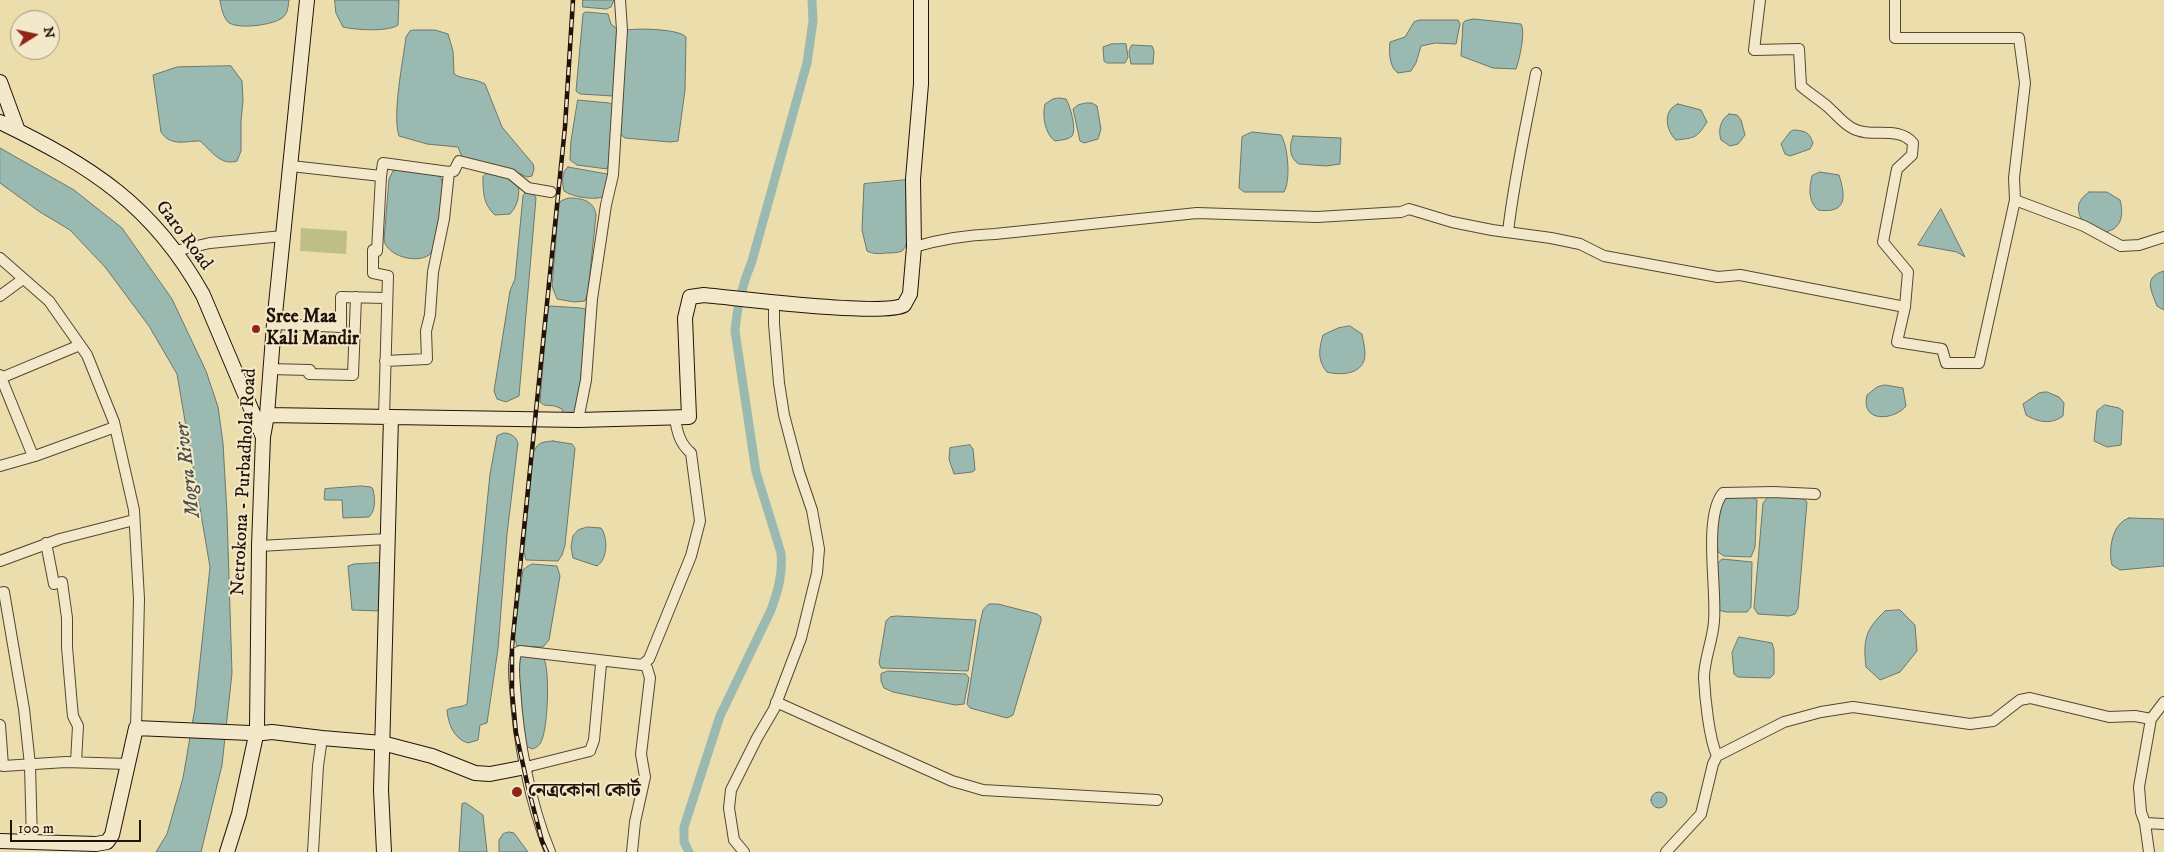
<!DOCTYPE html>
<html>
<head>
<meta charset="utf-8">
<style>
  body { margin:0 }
  #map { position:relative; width:2164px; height:852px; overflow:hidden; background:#ecddad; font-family:"IM FELL DW Pica",serif }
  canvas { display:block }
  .north { position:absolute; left:10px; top:10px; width:50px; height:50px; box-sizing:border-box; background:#f3e9ca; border:1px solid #9f937d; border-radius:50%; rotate:80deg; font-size:14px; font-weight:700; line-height:20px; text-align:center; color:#22130a }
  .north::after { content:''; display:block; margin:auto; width:18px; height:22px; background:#8f2418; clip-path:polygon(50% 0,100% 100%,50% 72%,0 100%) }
  .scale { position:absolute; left:10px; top:820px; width:131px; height:22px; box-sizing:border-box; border:2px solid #22130a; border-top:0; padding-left:6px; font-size:15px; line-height:18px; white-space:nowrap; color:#22130a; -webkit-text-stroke:4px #f3e9ca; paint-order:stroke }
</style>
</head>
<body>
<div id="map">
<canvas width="2164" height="852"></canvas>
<div class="north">N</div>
<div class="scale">100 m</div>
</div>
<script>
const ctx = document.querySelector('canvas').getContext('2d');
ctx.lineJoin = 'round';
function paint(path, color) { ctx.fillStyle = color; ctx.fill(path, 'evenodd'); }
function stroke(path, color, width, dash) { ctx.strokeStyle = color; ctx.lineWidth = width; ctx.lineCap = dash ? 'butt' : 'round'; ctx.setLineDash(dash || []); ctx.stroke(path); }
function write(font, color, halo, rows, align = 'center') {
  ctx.font = font + ' "IM FELL DW Pica","Noto Serif Bengali",serif'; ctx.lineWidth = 4; ctx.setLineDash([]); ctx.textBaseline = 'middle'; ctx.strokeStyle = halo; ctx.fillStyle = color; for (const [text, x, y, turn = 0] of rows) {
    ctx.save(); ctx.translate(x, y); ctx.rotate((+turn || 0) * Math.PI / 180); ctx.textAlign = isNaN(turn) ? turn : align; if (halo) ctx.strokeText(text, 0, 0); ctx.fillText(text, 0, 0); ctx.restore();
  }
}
const green = new Path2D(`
  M301,228L347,231L346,254L300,251Z`);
const water = new Path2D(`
  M220,0H289C288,7 288,14 282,18C273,25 237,30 228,22C223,17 221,7 220,0Z
  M335,0H399L398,25C389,32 355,30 343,27L336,13Z
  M583,0H614L611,7L606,9L583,7Z
  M586,12L608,14L611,24L617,29L613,96L580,94L576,91L583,14Z
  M1474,19L1521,24C1526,32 1519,61 1516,69L1493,68L1461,56L1463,23L1465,21Z
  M1420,20H1458L1460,24L1456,44L1435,43L1421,46L1416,63L1411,71L1398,73C1389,67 1389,52 1390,42L1405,37L1414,22Z
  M414,30H435L448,34L453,51L454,74C464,80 474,78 485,84L502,127L533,164L534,169L532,176L527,177C510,168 483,164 462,157L458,147L427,144L399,136C392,115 403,61 406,37L410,31Z
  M627,30C639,28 679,29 686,37L685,90L678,141L670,142L625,138L620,134Z
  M1126,44L1128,57L1125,63H1107L1104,61L1103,47L1111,44Z
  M1132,45L1152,46L1154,51L1153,64H1131L1129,52Z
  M231,66L242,81L243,101L241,121V151L237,161C220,166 212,151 200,141C185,141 171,147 161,132L153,75L177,67Z
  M1059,98L1066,99C1070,105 1077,130 1072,136C1068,140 1060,140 1055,141C1045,134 1042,116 1045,104L1053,99Z
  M578,100L609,103L614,105L610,160L607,169L577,165L570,160L571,141Z
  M1086,103H1092L1097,106L1101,129L1098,139L1084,143L1080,141L1073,109L1078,105Z
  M1678,104L1701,110L1707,122C1697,138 1695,138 1676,140C1666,131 1662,110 1678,104Z
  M1729,114L1737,115L1741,120L1745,135L1738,144L1730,146L1721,140C1718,130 1720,120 1729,114Z
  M1794,130C1806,131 1809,132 1813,143L1810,149L1790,156L1785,154L1781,144L1790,132Z
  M1252,132L1281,135C1288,146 1291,180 1284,192H1244L1239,188L1242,137Z
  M1293,136L1341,138L1340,164L1326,166L1299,164C1289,158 1289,146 1293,136Z
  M0,148L74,190L122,228L172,299L206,371L218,407L223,443L227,514L232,673L222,765L201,852H156L167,834L183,778L195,708L210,567L177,374L149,326L105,267L70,230L40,212L0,183Z
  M568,167L607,174L609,179L605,196C596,201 572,197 564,191C562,183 561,172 568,167Z
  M410,170C416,171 437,173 440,177C448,185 438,248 429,255C416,264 387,256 384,240L389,179L393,171Z
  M488,172L503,174L518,183C520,195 518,205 510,214L495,215C483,204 483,192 483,177Z
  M1820,172L1839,175C1846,197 1847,214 1818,210C1808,201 1809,188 1812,176Z
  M907,180C908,194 913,243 902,251C898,253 891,253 886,253C879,254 873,254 867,251L862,230L864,184Z
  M526,192L533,193L536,198L519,396L506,402L497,399L494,391L510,291L515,279L523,196Z
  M2089,192H2107L2120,200C2124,214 2122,229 2105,232L2081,219C2076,207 2078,200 2089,192Z
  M569,198C583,198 594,201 596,215L588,292L585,301L574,302L557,299L552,286L559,204L561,201Z
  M1941,209L1965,257L1957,252L1918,245Z
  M2164,271V310L2157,306C2151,290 2143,277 2164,271Z
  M550,306L581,308L585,309L587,314L578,406L576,415L563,416L562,409L555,406L544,405L540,402L547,317Z
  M1350,326L1362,334C1363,340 1365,348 1365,354C1365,374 1342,376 1327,372C1317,360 1319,349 1323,335L1338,328Z
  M1885,385L1903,388L1906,406C1895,420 1860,424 1867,395L1877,387Z
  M2047,392L2059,397L2064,403L2063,416C2051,425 2037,422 2026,415L2023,404L2039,393Z
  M2105,405L2119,408L2123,411L2121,445L2107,447L2094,441L2097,411Z
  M504,433C511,433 516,437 518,443L507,534L498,649L487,723L480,725L478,740L468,743C454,739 448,724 447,710C454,706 461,708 467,704L490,474L497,436Z
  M553,441L572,444L575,448L565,545L562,555L558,561L526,560L524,552L533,454C537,442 542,442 553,441Z
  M970,445L973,449L975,470L972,472L954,474L949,459L950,448Z
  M361,486L371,487L373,489C375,499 376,510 369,517L343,518L342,500H325L324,499L325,489Z
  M1777,496L1802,498L1807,502L1798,608L1795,614L1789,616L1758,614L1754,608L1763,503L1768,497Z
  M1732,497H1753L1757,500L1755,547L1751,557L1724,556L1718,552L1716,534L1721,501Z
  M2129,518L2164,519V566L2120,570L2112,565C2108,550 2112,523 2129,518Z
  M588,527L601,528C608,537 608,559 597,566L573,558L571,547L573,536L578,530Z
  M1722,559L1752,562L1751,607L1747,612H1726L1718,610L1717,565Z
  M381,563L380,611L352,610L348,566L354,564Z
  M532,564L557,566L560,576L549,640L543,647L517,646L514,636L523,570Z
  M989,604H998L1037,614L1041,617V621L1013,715L1007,718L970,708L967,704L980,623L983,610Z
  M1900,610L1915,625L1917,651L1900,672L1880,680L1866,667C1863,640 1865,630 1885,611Z
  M897,616L976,620L968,671L881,668L879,663L886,621L890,617Z
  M1739,637L1772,643L1774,650V674L1770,678L1738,677L1734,674L1732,653Z
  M523,656L544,659C550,671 548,729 541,742C539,746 536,748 532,749L526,746L520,732L518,658Z
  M888,671L966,674L969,678L964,704L955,705L893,692L884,688L881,681V674Z
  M1651 800a8 8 0 1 1 16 0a8 8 0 1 1-16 0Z
  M466,803L483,815L487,852H459L462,804Z
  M509,832L514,833L528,852H499V840L503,834Z`);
const canal = new Path2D(`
  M689,852L684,842V827L720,716L771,610C778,591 783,573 781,553L756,472L735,331C737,305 742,285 752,261L807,63L813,21L812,0`);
const street = new Path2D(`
  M1760,0L1754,50L1799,49L1801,86C1810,94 1820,100 1828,107C1836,114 1843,123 1852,128C1871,139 1898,125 1913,143L1912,155L1897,169L1883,242L1908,272L1905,307L1897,342L1942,349L1946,363H1979L2015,200
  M1895,0V38H2019L2025,83L2014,178L2015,200L2084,226L2121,246L2139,245L2164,237
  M291,166L381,176L377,251L373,250V273L388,276L384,417
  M381,176L383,163L449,172L454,171L459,161L511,174L528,188L551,192
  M1508,232C1514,179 1526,126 1536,73
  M914,247C941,239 966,235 995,234L1197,213L1317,217L1401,212L1409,209L1452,222L1492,230L1551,238L1580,244L1604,256L1718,277L1740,275L1905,307
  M175,251L210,243L283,236
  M0,258L49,301L87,355L114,422L134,510L139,599L136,728
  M0,296L23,279
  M274,324L341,327V297L387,298
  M385,361L427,359L426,331L430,315L433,272L444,219L449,172
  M269,369L310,370L309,374L353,375L356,297
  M0,375L33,456
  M1,378L80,345
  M578,420L586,380L592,299L606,205L613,175L622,30L620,0
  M0,466L35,456L115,427
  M46,543L54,584L62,582L67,618V647L72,706L73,716L78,726L76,762
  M259,546L387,539
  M0,561L60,539L134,520
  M0,593L4,592L24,709L30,765L32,842
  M776,702L952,781L983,790L1157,800
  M0,725L3,766L66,762L128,764
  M1717,756C1709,738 1705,698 1704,678C1704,659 1713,640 1714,621C1717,589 1703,517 1723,493L1773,492L1815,494
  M526,767L590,751L594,740L601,664
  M2145,823L2141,812L2139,787L2151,719L2164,702
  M313,852L318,766L322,738
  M550,852C530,803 518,741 515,687C514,677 513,663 516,653L520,651L642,665L649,659L691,556L700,521L691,453C680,444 677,432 675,418
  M632,852L635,822L645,777L641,754L650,678L647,668L644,664
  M744,852L734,840L729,808L731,790L757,738L774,709L801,638L817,573L819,549L812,510L799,472L784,415L779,383L774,324V301
  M1666,852L1701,814L1713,764L1717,756L1784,722L1821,712L1853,707L1970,724L1993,721L2020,700L2030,698L2109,717L2135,716L2151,719
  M2149,852L2145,823L2164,824`);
const secondary = new Path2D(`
  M0,82L18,131
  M0,122C91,166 153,205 203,295L263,437
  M267,415L578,420L689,417L685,318L690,297L704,295C738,298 883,317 904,305L910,294L914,247L913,179L921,84V0
  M257,727L259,546L263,437L267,415L274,324L307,0
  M263,733L272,732L322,738L382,743L432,756L475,773L490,774L526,767
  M0,841L96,844L107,842L112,835L136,728L250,733
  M227,852L239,814L255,740
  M384,852L381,790L391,417`);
const rail = new Path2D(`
  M547,852L542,841L528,787L516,733L512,691V646L565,127L573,0`);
const markers = [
  [256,329,5,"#8f2418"],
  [517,792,6,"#8f2418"]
];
const streetNames = [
  ["Garo Road",183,236,53],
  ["Netrokona - Purbadhola Road",245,482,-87]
];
const poiNames = [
  ["Sree Maa",266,318],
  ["Kali Mandir",266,340],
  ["নেত্রকোনা কোর্ট",528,792]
];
const waterNames = [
  ["Mogra River",189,470,-97]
];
paint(green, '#bdbf86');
paint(water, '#9abab1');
stroke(water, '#6a776e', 1);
stroke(canal, '#9abab1', 9);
stroke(street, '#544633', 12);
stroke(secondary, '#22130a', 16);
stroke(street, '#f3e9ca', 10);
stroke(secondary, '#f3e9ca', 14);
stroke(rail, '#22130a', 4.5);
stroke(rail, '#f3e9ca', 2.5, [8]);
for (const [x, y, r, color] of markers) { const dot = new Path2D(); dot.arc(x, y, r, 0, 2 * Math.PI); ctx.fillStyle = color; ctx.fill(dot); stroke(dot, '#f3e9ca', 2); }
write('19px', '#22130a', '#f3e9ca', streetNames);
write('bold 19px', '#22130a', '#f3e9ca', poiNames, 'left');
write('italic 20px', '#4c4d44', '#f3e9ca', waterNames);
</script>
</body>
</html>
